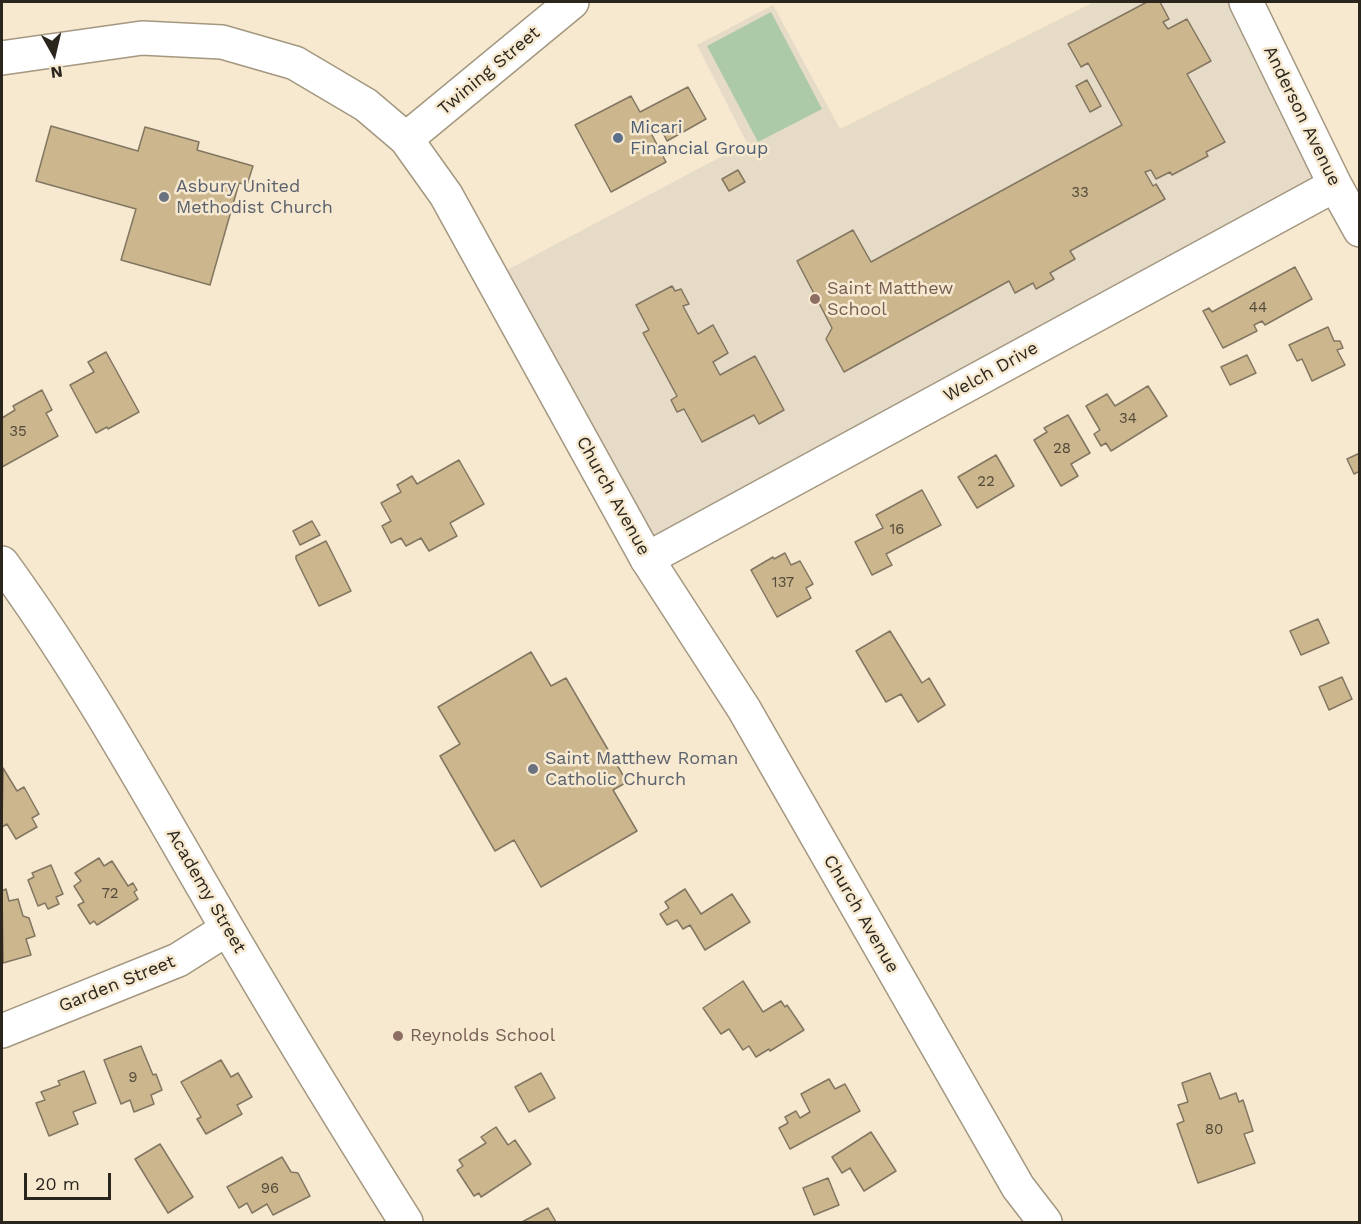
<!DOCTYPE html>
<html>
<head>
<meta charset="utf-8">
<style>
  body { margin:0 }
  #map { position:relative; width:1361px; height:1224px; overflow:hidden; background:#f6e9d0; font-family:"Work Sans",sans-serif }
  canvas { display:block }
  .frame { position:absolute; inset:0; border:3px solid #2b261d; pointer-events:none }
  .north { position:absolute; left:24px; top:24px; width:60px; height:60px; -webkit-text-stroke:4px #f6e9d0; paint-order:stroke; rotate:172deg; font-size:16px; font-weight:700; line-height:24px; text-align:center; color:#2b261d }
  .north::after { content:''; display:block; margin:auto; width:21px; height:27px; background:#2b261d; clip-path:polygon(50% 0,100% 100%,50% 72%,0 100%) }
  .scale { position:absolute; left:24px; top:1173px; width:87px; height:27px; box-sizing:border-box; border:3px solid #2b261d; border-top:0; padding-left:8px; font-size:18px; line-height:21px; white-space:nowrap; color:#2b261d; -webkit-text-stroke:4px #f6e9d0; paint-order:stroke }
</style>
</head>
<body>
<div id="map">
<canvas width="1361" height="1224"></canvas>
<div class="frame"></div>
<div class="north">N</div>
<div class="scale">20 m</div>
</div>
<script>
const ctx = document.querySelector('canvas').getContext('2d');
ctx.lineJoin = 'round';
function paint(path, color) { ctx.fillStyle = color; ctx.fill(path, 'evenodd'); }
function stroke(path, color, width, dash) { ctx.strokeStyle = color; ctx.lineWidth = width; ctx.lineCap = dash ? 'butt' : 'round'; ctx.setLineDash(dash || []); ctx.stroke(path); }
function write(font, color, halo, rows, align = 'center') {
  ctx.font = font + ' "Work Sans",sans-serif'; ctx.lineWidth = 5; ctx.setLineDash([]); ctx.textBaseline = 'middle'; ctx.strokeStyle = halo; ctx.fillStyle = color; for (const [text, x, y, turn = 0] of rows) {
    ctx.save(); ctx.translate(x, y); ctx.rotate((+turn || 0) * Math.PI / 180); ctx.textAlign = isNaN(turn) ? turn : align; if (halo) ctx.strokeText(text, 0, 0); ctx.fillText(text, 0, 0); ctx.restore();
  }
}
const education = new Path2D(`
  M1094,2H1246L1335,185L647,559L492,278L747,143L697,45L773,5L840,129Z`);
const green = new Path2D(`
  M771,12L822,109L758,142L707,46Z`);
const building = new Path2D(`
  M1147,2H1160L1169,19L1163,22L1168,29L1187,19L1211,61L1187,74L1225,142L1206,152L1208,156L1172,175L1170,172L1156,179L1151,170L1145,172L1153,186L1156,184L1165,199L1070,251L1075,259L1050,273L1054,279L1036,289L1033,283L1015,293L1009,281L844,372L826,339L832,328L797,261L853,230L871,262L1122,125L1088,63L1081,67L1068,44Z
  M1087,80L1101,106L1090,112L1076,86Z
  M688,87L706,119L667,141L661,129L652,135L666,162L611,192L575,125L631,96L640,112Z
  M51,126L138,151L145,127L199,142L197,150L253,166L247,185L239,183L210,285L121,260L136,209L36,181Z
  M738,170L745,182L729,191L722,179Z
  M1295,267L1312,299L1265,325L1262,321L1254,325L1257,331L1223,348L1203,311L1209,308L1212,312Z
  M672,286L675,291L681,289L689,304L683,306L698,334L713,325L728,353L713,362L720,375L755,356L784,410L759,424L754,415L702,442L684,409L677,412L671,400L677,396L643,333L649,330L636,305Z
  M1328,327L1334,341H1340L1343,348L1337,350L1345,365L1312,381L1302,359L1297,361L1289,345Z
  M106,352L139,412L108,429L107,427L96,433L70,385L94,372L88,362Z
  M1247,355L1256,373L1230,385L1221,367Z
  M1148,386L1167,416L1111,451L1106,443L1101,446L1094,434L1100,430L1086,406L1107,394L1115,406Z
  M42,390L52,410L46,413L58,436L2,467V418L15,410L13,406Z
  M1068,415L1090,453L1071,464L1078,476L1061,486L1034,440L1047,432L1044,428Z
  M1360,453V471L1354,474L1347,459Z
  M996,455L1014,486L977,508L958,477Z
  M459,460L484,504L450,523L457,536L429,551L421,538L406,546L401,538L391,543L382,526L391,521L381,503L401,492L397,485L412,476L417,484Z
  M922,490L941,525L886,554L892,565L872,575L855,542L883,528L876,515Z
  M312,521L320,535L300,545L293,531Z
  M326,541L351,591L319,606L296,559V556Z
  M785,553L791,565L800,561L813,584L806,588L811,598L777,617L751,570L773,557L774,559Z
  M1318,619L1329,643L1301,655L1290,631Z
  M890,631L922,683L929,678L945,705L918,722L901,694L886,702L856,651Z
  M531,652L551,686L566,678L627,782L613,790L637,831L541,887L514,840L495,851L440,756L460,744L438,707Z
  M1342,677L1352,699L1329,710L1319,687Z
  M3,768L17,791L24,787L39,814L32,818L37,827L16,839L7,824L2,827Z
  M99,858L104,866L112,861L128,886L133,883L137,890L134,892L138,899L97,925L94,921L90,924L78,905L84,902L74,886L81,881L75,873Z
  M51,865L63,894L56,897L59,904L48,909L45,903L38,906L28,880L34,877L32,873Z
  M6,889L9,901L18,899L23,916L29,918L35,936L26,939L31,955L3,963L2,891Z
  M685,889L701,914L732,894L750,922L705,950L690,925L683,929L677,920L667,925L660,914L669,908L665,902Z
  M743,981L763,1012L781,1001L785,1007L787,1005L804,1030L770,1051L769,1049L756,1057L749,1046L743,1050L729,1029L721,1034L703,1008Z
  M141,1046L153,1075L156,1074L162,1090L151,1095L154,1104L134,1112L130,1100L121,1104L104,1060Z
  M221,1060L231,1077L238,1073L252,1097L237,1105L242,1114L206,1134L197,1119L201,1117L181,1082Z
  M84,1071L96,1103L73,1112L78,1124L49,1136L36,1103L45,1100L41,1092L60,1085L58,1081Z
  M541,1073L555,1098L529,1112L515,1087Z
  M1210,1073L1220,1099L1236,1093L1239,1102L1243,1100L1253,1131L1244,1134L1255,1163L1198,1183L1177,1124L1184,1121L1178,1105L1188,1102L1182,1083Z
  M829,1079L835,1089L845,1084L860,1111L790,1149L779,1128L788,1123L785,1117L796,1111L800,1118L810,1112L801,1094Z
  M496,1127L508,1145L515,1140L531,1164L481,1197L479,1193L474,1196L457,1170L463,1166L459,1160L486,1143L481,1137Z
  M871,1132L896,1171L864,1191L850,1168L842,1173L832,1157Z
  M160,1144L193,1197L168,1213L135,1159Z
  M282,1157L291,1172L298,1173L310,1196L273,1215L267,1204L252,1213L247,1203L239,1208L227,1187Z
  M828,1178L839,1205L814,1215L803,1188Z
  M548,1208L556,1222H522Z`);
const minor = new Path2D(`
  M1246,2L1335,185L1360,230
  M406,139L572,2
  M647,559L1335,185
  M2,563C86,678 155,805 227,928C285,1027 345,1125 406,1222
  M2,1031L178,960L227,929`);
const major = new Path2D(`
  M2,58L142,38L222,42L295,63L366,105L406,139L446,195L647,559L744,709L1018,1187L1045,1222`);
const markers = [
  [618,138,6,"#5c6f8a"],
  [164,197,6,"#6b7280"],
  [815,299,6,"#8d6e63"],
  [533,769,6,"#6b7280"],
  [398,1036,6,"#8d6e63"]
];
const numberNames = [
  ["33",1080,193],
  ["44",1258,308],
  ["34",1128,419],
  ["35",18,432],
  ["28",1062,449],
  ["22",986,482],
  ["16",897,530],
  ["137",783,583],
  ["72",110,894],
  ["9",133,1078],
  ["80",1214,1130],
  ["96",270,1189]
];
const streetNames = [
  ["Twining Street",489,71,-40],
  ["Anderson Avenue",1302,116,64],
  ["Welch Drive",991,372,-29],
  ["Church Avenue",613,496,61],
  ["Academy Street",206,891,60],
  ["Church Avenue",861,914,60],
  ["Garden Street",117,984,-22]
];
const serviceNames = [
  ["Micari",630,128],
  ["Financial Group",630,149]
];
const worshipNames = [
  ["Asbury United",176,187],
  ["Methodist Church",176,208],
  ["Saint Matthew Roman",545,759],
  ["Catholic Church",545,780]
];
const educationNames = [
  ["Saint Matthew",827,289],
  ["School",827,310],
  ["Reynolds School",410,1036]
];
paint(education, '#e6dbc7');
paint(green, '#accaa7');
paint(building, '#ccb68e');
stroke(building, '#827661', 1.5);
stroke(minor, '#a39780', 36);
stroke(major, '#a39780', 36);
stroke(minor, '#fff', 33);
stroke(major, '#fff', 33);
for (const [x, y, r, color] of markers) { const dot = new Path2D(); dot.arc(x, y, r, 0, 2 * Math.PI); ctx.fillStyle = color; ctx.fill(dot); stroke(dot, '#f6e9d0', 2); }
write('15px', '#534a39', null, numberNames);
write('18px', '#2b261d', '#f6e9d0', streetNames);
write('18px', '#4e5e75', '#f6e9d0', serviceNames, 'left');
write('18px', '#5b616d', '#f6e9d0', worshipNames, 'left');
write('18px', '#785e54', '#f6e9d0', educationNames, 'left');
</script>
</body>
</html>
